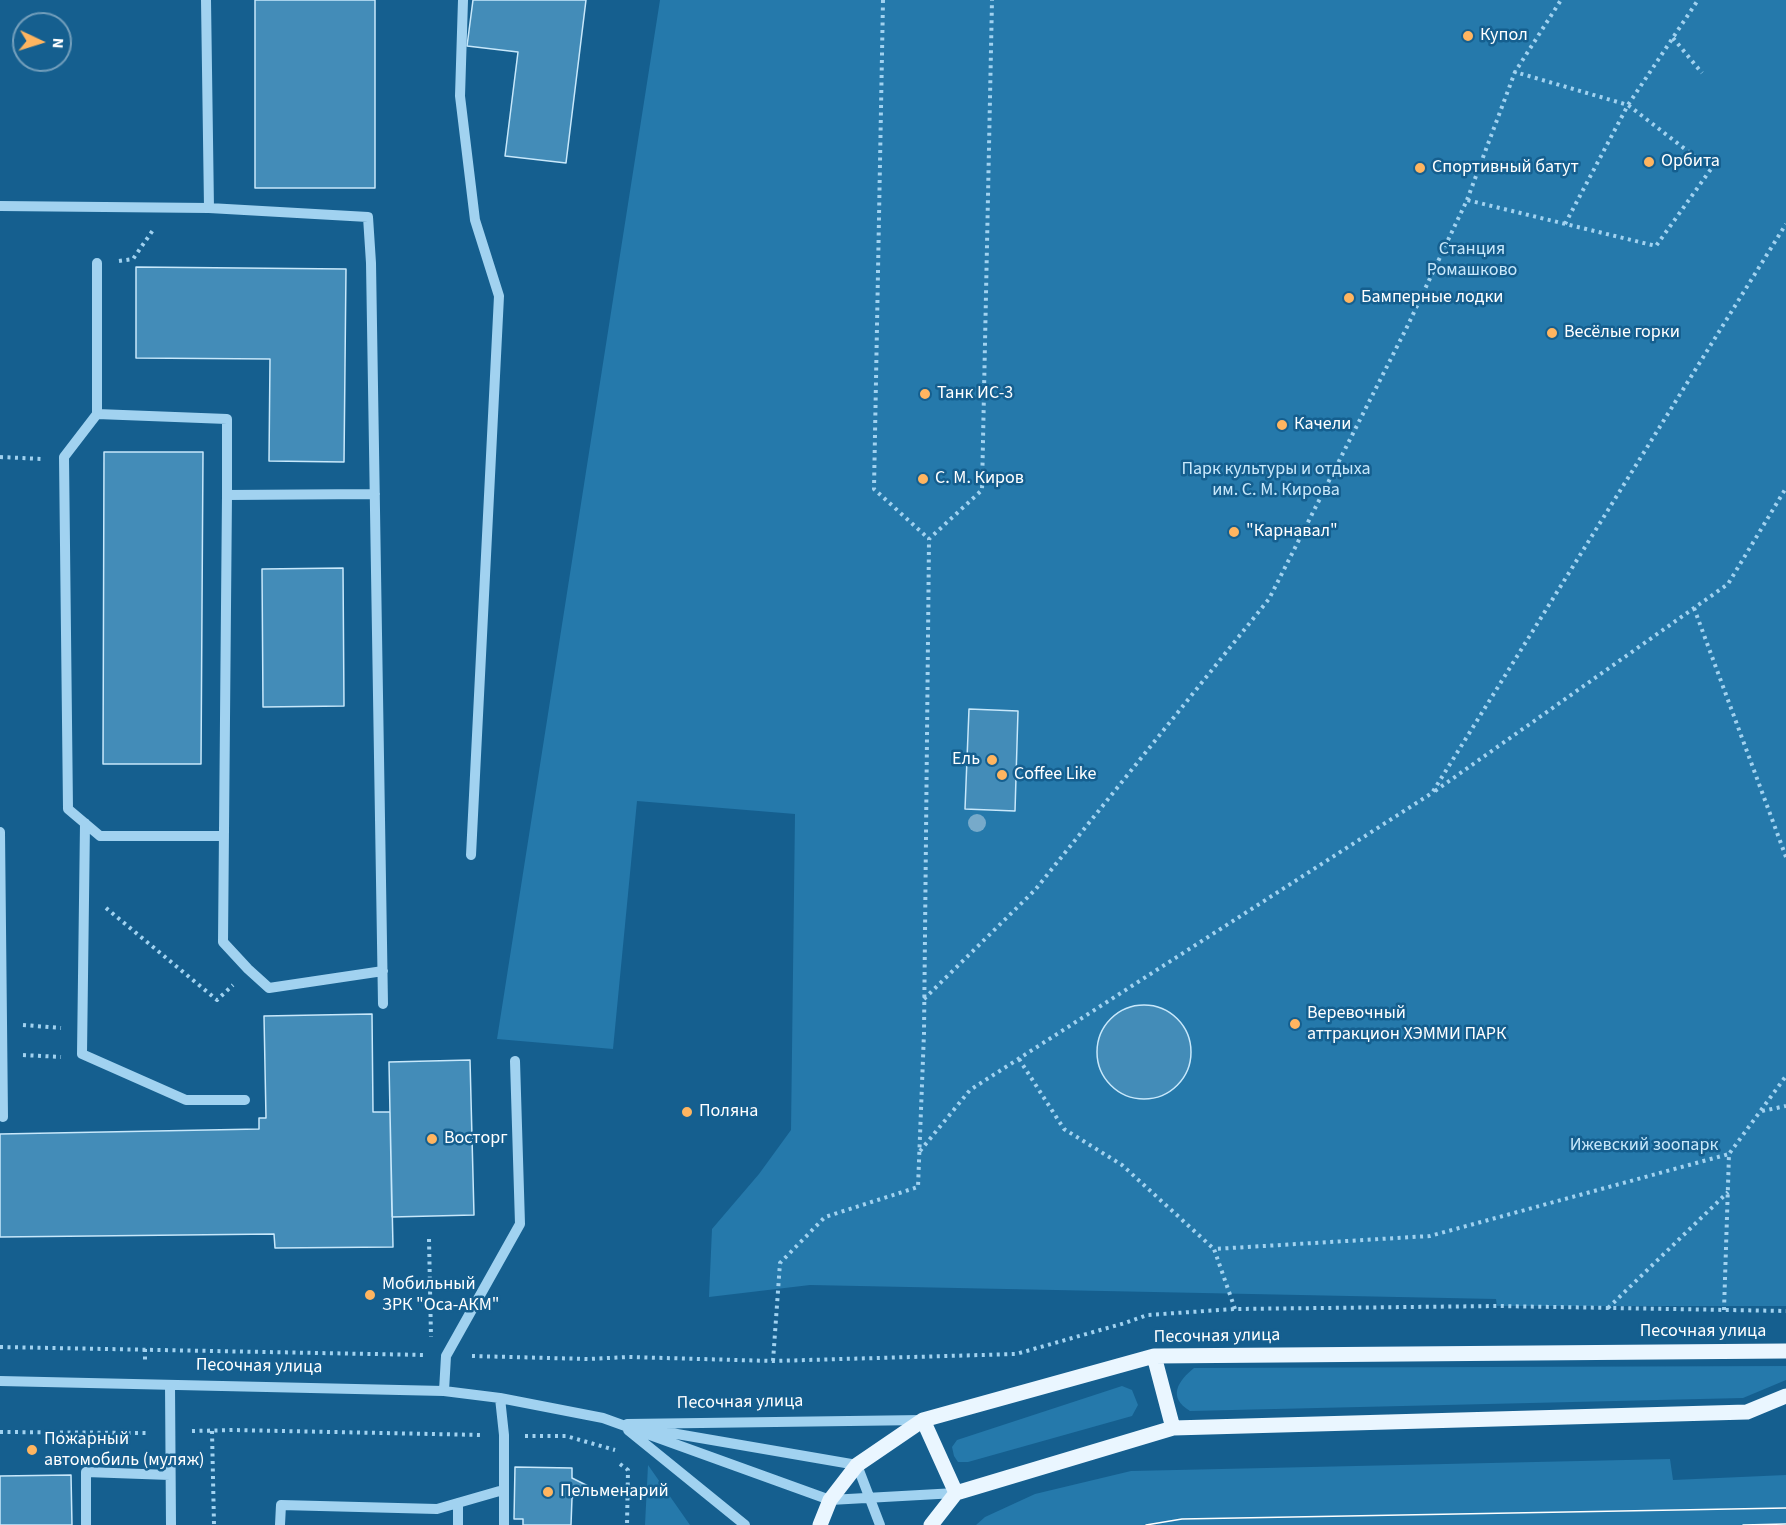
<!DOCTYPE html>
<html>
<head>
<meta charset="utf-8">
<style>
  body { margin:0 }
  #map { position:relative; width:1786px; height:1525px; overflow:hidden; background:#155f8f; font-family:"Source Sans 3",sans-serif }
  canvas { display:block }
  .north { position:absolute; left:12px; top:12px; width:60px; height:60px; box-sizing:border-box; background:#155f8f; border:2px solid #739fbc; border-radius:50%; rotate:94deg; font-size:16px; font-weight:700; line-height:24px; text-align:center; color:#fff }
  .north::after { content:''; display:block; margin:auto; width:21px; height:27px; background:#ffb560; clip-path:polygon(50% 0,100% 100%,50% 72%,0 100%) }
</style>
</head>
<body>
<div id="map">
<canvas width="1786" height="1525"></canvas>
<div class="north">N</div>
</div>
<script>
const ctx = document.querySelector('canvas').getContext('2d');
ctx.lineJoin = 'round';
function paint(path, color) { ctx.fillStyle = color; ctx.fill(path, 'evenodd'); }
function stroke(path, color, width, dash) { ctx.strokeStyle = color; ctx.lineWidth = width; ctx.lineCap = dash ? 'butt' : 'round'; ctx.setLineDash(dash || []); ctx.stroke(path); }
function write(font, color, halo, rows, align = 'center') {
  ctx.font = font + ' "Source Sans 3",sans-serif'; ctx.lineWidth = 5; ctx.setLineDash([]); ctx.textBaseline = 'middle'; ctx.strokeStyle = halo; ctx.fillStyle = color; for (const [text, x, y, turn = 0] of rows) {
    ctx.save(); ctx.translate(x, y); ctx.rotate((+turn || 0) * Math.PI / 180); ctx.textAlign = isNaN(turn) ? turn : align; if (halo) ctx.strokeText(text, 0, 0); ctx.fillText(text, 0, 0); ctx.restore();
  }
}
const green = new Path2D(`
  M660,0H1786V1306H1497L1496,1299L810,1285L709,1297L712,1229L759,1174L791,1130L795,814L637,801L613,1049L497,1039Z
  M1786,1366V1380L1743,1398L1190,1411C1167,1397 1178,1381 1194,1368Z
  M1122,1386L1132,1390L1138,1405L1132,1416L968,1462H958L954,1456L952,1447L957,1440Z
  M1670,1459L1673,1480L1786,1475V1525H976L985,1517L1035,1494L1131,1471Z
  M648,1465L690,1525H645Z`);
const building = new Path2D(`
  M255,0H375V188H255Z
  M473,0H586L566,163L505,156L518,52L467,46Z
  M136,267L346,269L344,462L269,461L270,359L136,358Z
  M104,452H203L201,764H103Z
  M343,568L344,706L263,707L262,569Z
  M969,709L1018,711L1015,811L965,809Z
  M1097 1052a47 47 0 1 1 94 0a47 47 0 1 1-94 0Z
  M372,1014L373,1112H390L393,1247L275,1248L274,1234L0,1237V1134L259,1129V1118H266L264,1016Z
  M470,1060L474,1215L392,1217L389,1062Z
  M515,1467L572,1468V1478L590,1487L572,1498L571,1525H523V1519H514Z
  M71,1475L72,1525H0V1476Z`);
const path = new Path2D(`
  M883,0L874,489L929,539
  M1673,38L1702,73
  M1467,200L1515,72L1561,0
  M1565,224L1628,105L1698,0
  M119,261L133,259L153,230
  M0,457L43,459
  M1694,608L1786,857
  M1435,791L1728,584L1786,488
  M106,908L217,1000L233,985
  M924,999L1035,890L1269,599L1407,327L1467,200L1656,246L1711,169L1628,105L1515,72
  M23,1025L61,1028
  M23,1055L61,1057
  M1019,1059L1064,1129L1122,1165L1214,1249
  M1762,1111L1786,1106
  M920,1151L970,1090L1432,793L1786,224
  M429,1239L431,1337
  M1608,1308L1728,1192
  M1235,1309L1214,1249L1430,1236L1729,1154
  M1724,1310L1729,1154L1786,1076
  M0,1347L425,1355
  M145,1349V1363
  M472,1356L588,1359L629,1357L773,1361L1016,1354L1125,1323L1147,1315L1235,1309L1497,1306L1786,1311
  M773,1361L780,1263L825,1217L918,1187L924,1033L929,539L982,490L992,0
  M192,1431L233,1430L482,1435
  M212,1431L214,1525
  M0,1432L149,1433
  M525,1436H566L615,1450
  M620,1464L628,1470L627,1525`);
const minor = new Path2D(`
  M206,0L209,208
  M463,0L460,96L475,220L499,296L471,855
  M0,206L209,208L368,217L371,263L383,1004
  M97,263V414L227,419V495L375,494
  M97,414L64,457L68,809L100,836H223
  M227,495L223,942L248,969L269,988L383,971
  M85,823L82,1054L186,1100H245
  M0,832L3,1117
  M0,1381L444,1391L500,1398L603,1418L830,1500L956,1493
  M170,1385L171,1525
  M444,1391L446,1356L520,1224L515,1061
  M500,1398L504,1435V1525
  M627,1424L923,1420
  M648,1429L857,1465L880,1525
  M628,1430L745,1525
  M86,1525V1472L170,1475
  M280,1525L281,1505L437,1509L503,1490
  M458,1525V1503`);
const major = new Path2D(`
  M1154,1356L1173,1428
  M923,1420L956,1493
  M956,1493L1173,1428L1747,1412L1786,1396
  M820,1525L830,1500L857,1465L923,1420L1154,1356L1786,1351
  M931,1525L956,1493`);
const tram = new Path2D(`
  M1146,1525L1182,1519L1786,1508
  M1743,1525L1786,1524`);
const trees = [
  [977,823]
];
const markers = [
  [1468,36,6,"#ffb560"],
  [1649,162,6,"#ffb560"],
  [1420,168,6,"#ffb560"],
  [1349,298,6,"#ffb560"],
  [1552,333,6,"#ffb560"],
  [925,394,6,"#ffb560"],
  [1282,425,6,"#ffb560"],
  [923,479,6,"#ffb560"],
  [1234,532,6,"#ffb560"],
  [992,760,6,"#ffb560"],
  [1002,775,6,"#ffb560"],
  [1295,1024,6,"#ffb560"],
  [687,1112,6,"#ffb560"],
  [432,1139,6,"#ffb560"],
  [370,1295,6,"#ffb560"],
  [32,1450,6,"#ffb560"],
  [548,1492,6,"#ffb560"]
];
const poiNames = [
  ["Купол",1480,36],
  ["Орбита",1661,162],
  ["Спортивный батут",1432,168],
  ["Бамперные лодки",1361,298],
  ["Весёлые горки",1564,333],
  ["Танк ИС-3",937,394],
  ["Качели",1294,425],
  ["С. М. Киров",935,479],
  ["\"Карнавал\"",1246,532],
  ["Ель",980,760,"right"],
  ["Coffee Like",1014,775],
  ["Веревочный",1307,1014],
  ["аттракцион ХЭММИ ПАРК",1307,1035],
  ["Поляна",699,1112],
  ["Восторг",444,1139],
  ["Мобильный",382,1285],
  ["ЗРК \"Оса-АКМ\"",382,1306],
  ["Пожарный",44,1440],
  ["автомобиль (муляж)",44,1461],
  ["Пельменарий",560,1492]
];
const parkNames = [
  ["Станция",1472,250],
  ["Ромашково",1472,271],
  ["Парк культуры и отдыха",1276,470],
  ["им. С. М. Кирова",1276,491],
  ["Ижевский зоопарк",1644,1146]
];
const streetNames = [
  ["Песочная улица",1703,1332],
  ["Песочная улица",1217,1337,-1],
  ["Песочная улица",259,1367,1],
  ["Песочная улица",740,1403,-1]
];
paint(green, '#2579ab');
paint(building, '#438cb8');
stroke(building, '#c8e8fb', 1.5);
stroke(path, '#a1d2f0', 4, [3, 4.5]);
stroke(minor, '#a1d2f0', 10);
stroke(major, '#eaf6ff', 15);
stroke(tram, '#fff', 1.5);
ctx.fillStyle = '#77aaca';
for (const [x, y] of trees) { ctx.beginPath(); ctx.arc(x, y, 9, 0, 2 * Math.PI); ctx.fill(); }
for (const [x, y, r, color] of markers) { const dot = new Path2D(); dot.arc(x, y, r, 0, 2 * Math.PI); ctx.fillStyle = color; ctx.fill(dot); stroke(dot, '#155f8f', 2); }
write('18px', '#fff', '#155f8f', poiNames, 'left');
write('18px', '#c8e8fb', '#155f8f', parkNames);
write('18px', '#fff', '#155f8f', streetNames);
</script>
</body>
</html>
